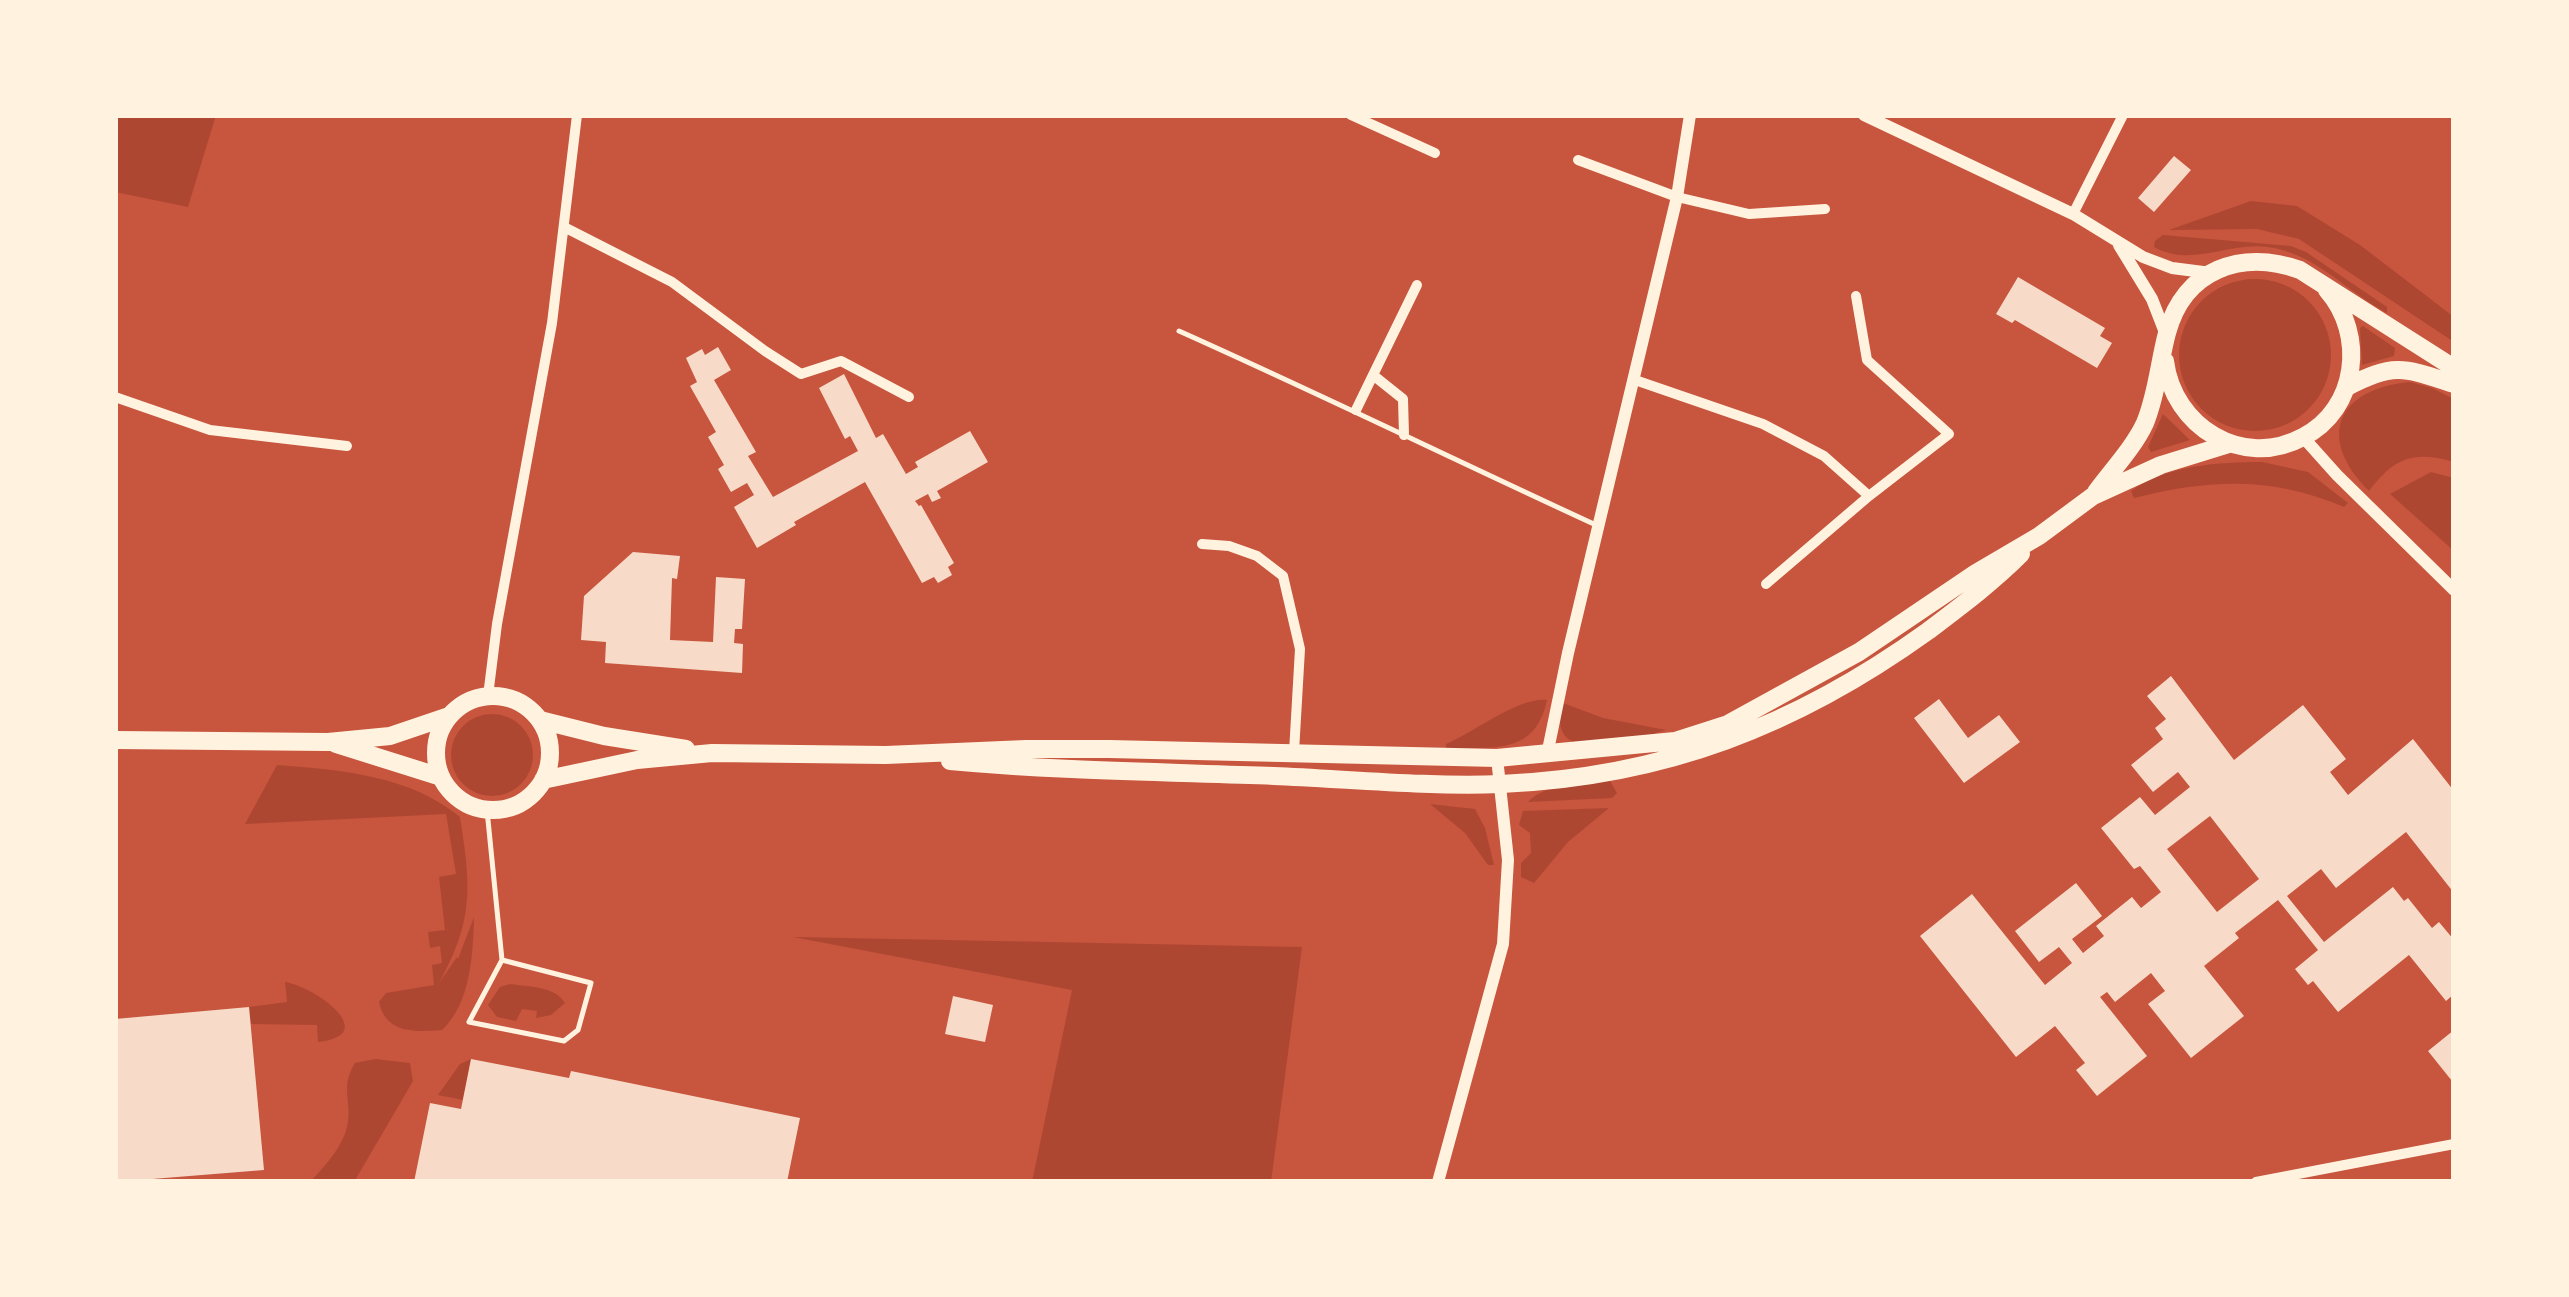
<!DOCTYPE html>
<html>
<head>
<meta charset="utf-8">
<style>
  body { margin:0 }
  #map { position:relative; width:2569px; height:1297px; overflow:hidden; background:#c8553d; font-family:"Roboto Serif",serif }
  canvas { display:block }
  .frame { position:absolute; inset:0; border:118px solid #fff3e0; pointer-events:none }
</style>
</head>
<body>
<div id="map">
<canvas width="2569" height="1297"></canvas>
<div class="frame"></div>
</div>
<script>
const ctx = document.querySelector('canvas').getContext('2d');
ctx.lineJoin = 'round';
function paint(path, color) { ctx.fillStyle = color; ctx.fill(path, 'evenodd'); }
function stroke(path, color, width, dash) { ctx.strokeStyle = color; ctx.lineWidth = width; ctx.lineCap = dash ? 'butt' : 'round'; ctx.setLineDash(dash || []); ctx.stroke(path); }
const green = new Path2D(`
  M115,115H216L188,207L115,192Z
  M2251,201L2297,206L2360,245L2454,317V342L2299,239L2257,229L2169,230Z
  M2163,235L2291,246L2306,252L2387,307V313C2347,292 2314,252 2267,247C2227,242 2192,268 2154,247L2155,241Z
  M2179 355a76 76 0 1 1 152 0a76 76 0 1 1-152 0Z
  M2363,326L2395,348L2394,356L2362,365L2360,328Z
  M2410,382L2432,388L2454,399V462C2413,450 2394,458 2369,491C2316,438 2336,389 2410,382Z
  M2163,414L2190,440L2151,452L2148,447Z
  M2262,462L2308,472L2348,503L2344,507C2272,476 2209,479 2134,498L2131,491C2166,465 2220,462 2262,462Z
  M2431,472L2454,478V551L2390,494Z
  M1547,700C1535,756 1493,747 1446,748V744C1475,732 1518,697 1547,700Z
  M1563,703L1603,718L1666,730L1643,737L1573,742C1556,732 1560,720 1563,703Z
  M451 755a41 41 0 1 1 82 0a41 41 0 1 1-82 0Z
  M277,765C341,770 409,775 460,817C471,887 474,920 439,983L457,957L458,959L474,917C473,954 471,1003 442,1030C415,1032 386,1034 379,1002L386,993L434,985L432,965L442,963L440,946L430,948L428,932L445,930L439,877L456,874L446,814L245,824Z
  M1610,781L1617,793L1612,798L1528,802C1547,782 1583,784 1610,781Z
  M1430,804L1475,809L1485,828L1494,865H1488L1465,833Z
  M1609,808L1568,842L1534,883L1521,877V863L1531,853L1530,833L1519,825L1523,811Z
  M793,937L1302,947L1271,1182H1032L1072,990Z
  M285,982C316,987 382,1035 318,1042L317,1025L251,1024L249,1007L287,1002Z
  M510,984C529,987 555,986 565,1003L551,1015L536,1018L537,1011L522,1009L516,1021L497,1017L488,1005L500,987Z
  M375,1059L410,1063L413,1081L354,1182H310C324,1167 342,1148 347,1127C353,1101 339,1089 355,1063Z
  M471,1059L463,1100L438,1095L460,1064Z`);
const building = new Path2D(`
  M2174,156L2191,170L2154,212L2138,198Z
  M2018,277L2105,328L2100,336L2112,343L2097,368L2015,320L2012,323L1996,314Z
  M718,347L731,370L714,380L756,452L748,456L773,497L858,451L850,436L845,439L819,388L844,374L876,438L883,434L906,474L918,467L915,462L970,431L988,462L937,491L941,498L932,502L928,494L915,501L919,506L921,505L954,563L948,567L952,575L938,583L934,577L922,583L865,482L794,522L796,525L757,548L734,507L754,495L747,483L731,492L718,469L724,465L708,437L716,432L690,386L697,382L686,358L702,349L705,355Z
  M633,552L680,556L677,579L672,578L670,640L713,642L716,577L745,579L742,629H735L734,643L743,644L742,673L605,663L606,642L581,640L584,596Z
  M2171,676L2234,760L2303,705L2346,759L2330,772L2348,795L2413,739L2454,791V893L2406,832L2336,888L2321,869L2287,896L2324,942L2393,887L2404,901L2408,898L2432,928L2439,922L2454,940V994L2446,1001L2409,955L2338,1012L2313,981L2308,985L2295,969L2318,950L2278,900L2235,933L2239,938L2204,966L2244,1016L2191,1058L2148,1004L2165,991L2151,973L2115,1002L2107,992L2100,997L2147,1056L2097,1096L2076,1070L2085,1063L2055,1026L2016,1057L1920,936L1972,894L2045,985L2072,963L2059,947L2039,962L2015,931L2076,883L2102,916L2072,939L2083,953L2104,936L2096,926L2132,897L2141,908L2161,892L2140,866L2134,869L2101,828L2140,797L2155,815L2190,787L2178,772L2153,792L2131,765L2163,739L2155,728L2166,719L2147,696ZM2210,816L2259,879L2217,912L2167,849Z
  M1939,699L1968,738L1999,715L2020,742L1964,783L1914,718Z
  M953,996L993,1005L985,1042L945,1034Z
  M249,1007L264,1170L115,1182V1019Z
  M2454,1030V1079L2452,1081L2428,1051Z
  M471,1059L569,1078L571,1071L800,1118L787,1182H414L430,1103L461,1109Z`);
const service = new Path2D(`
  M1179,331C1320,394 1457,461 1596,525
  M487,810L502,960L469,1022L564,1041L578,1030L591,983L502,960`);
const minor = new Path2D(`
  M1351,115L1435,153
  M1578,160L1677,197L1749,214L1825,209
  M2073,214L2123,115
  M564,227L672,282L765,351L801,374L841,361L909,397
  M1373,375L1417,285
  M1635,380L1763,424L1824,456L1869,496L1949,434L1867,360L1856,296
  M115,397L210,430L347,446
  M1356,410L1373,375L1403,399L1404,435
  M1202,544L1229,546L1257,556L1283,576L1300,649L1294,752
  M1766,584L1869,496
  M488,696L497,624L552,323L577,115
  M2256,1182L2454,1144`);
const tertiary = new Path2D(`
  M1864,115L2073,214L2143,257L2172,268L2211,273
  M2119,245L2152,299L2166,335
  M2303,437L2337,475L2454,590
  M1547,755L1568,653L1677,197L1690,115
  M1438,1182L1503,944L1508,860L1497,758`);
const trunk = new Path2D(`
  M2165,361C2173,426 2242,470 2303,437C2358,409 2366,334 2327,290
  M2347,387C2395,362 2405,368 2454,384
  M2096,492C2112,470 2134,447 2145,423C2157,394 2159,363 2167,333C2184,269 2242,249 2300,270L2454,368
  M436 753a57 57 0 1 1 114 0a57 57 0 1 1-114 0Z
  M540,720L604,736L686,749
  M115,740L328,742L390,736L449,716
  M336,744L441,777
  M950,761C1058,771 1166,772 1274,776C1347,779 1429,787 1501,784C1664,777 1796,726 1928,631C1961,606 1992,583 2021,554
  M543,780L637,760L712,753L886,755L1026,749H1109L1497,758L1675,741L1728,724L1859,652L1976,573L2039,536L2093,496L2161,465L2229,444`);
paint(green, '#ae4732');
paint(building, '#f7dbc8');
stroke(service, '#fff3e0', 5);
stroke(minor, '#fff3e0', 10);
stroke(tertiary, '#fff3e0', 12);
stroke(trunk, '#fff3e0', 18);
</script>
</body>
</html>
